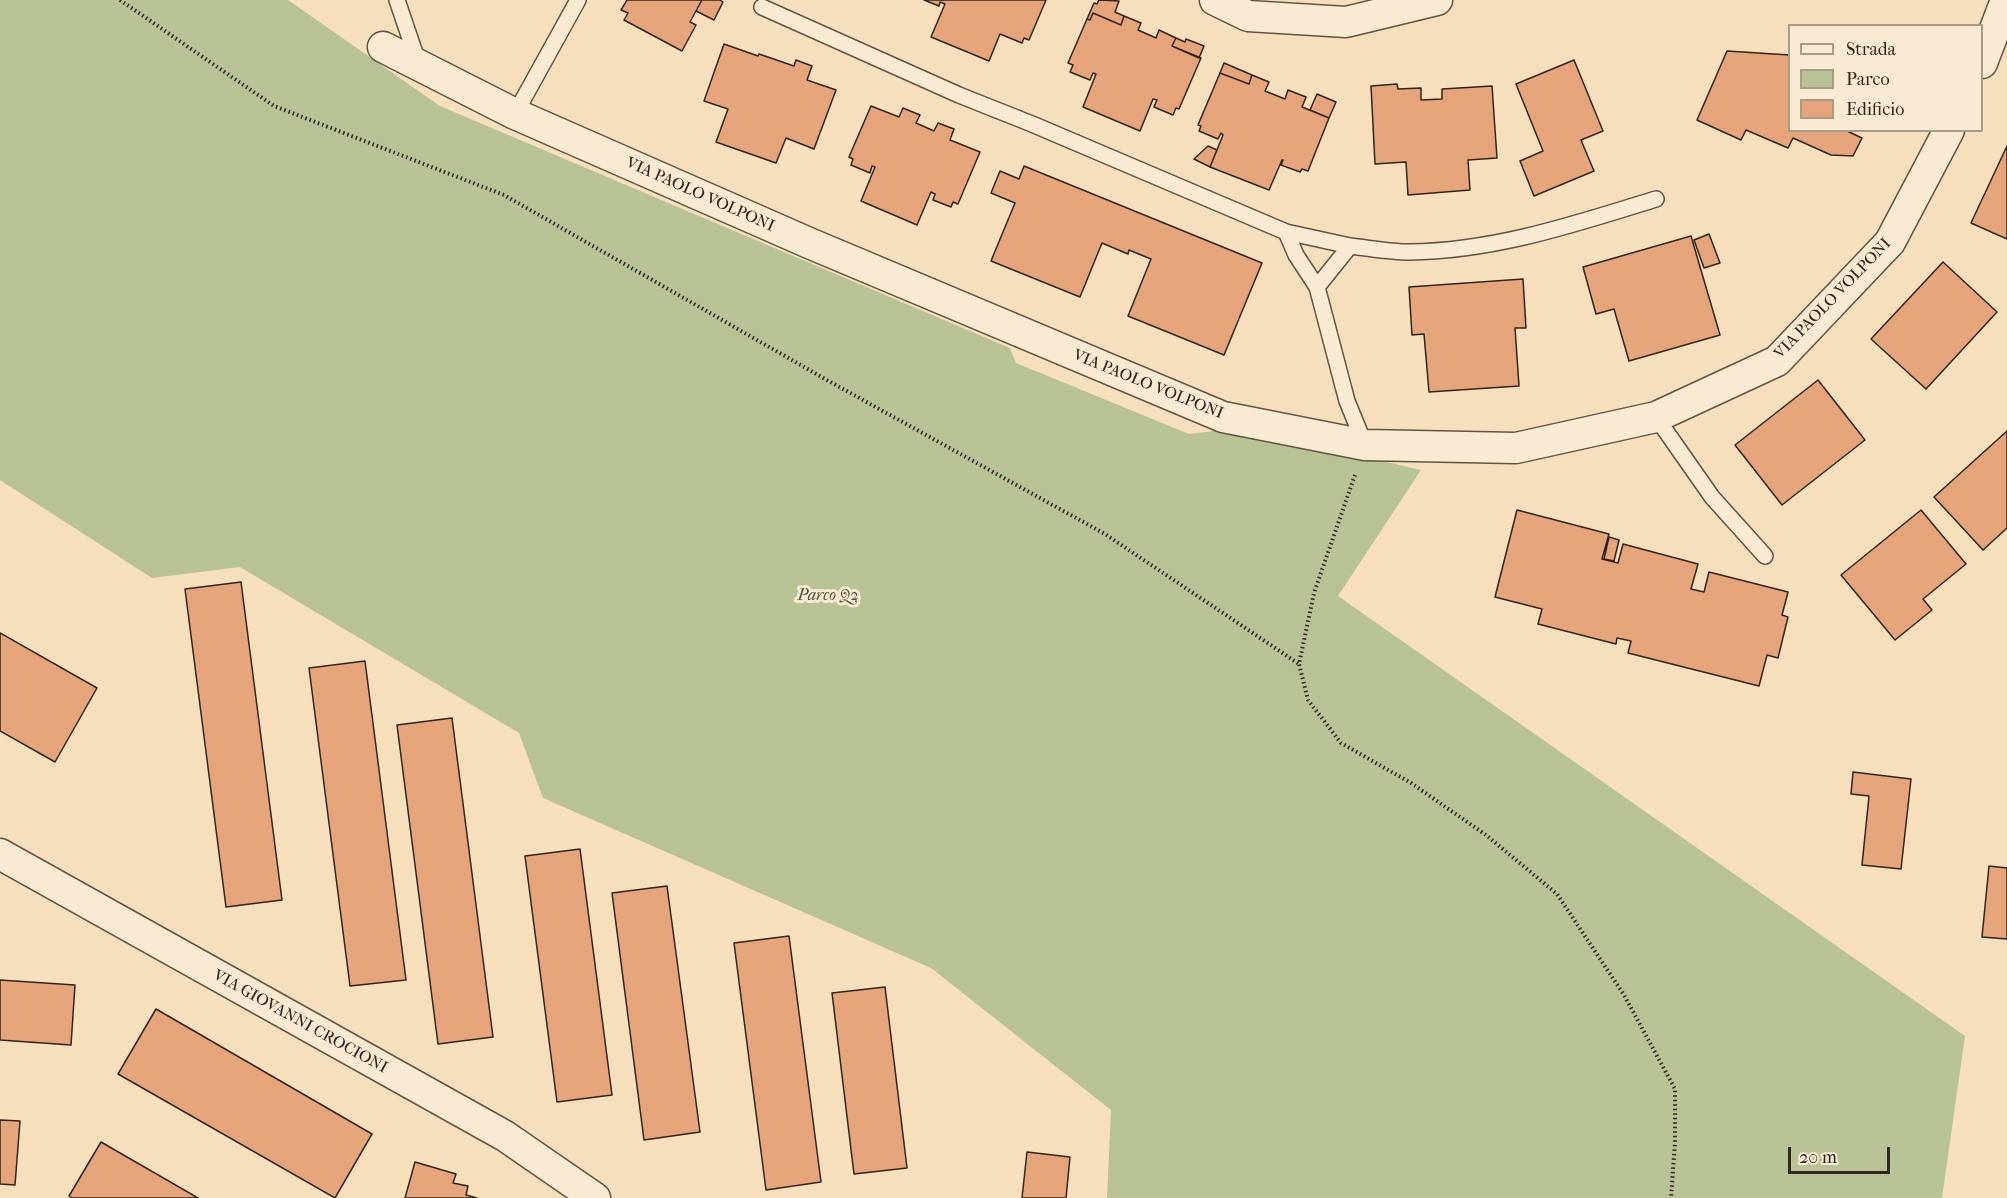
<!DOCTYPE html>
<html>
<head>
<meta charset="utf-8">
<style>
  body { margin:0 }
  #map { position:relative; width:2007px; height:1198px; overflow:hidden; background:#f6dfba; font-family:"IM FELL French Canon",serif }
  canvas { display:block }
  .legend { position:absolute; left:1788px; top:24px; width:195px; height:108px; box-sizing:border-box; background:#f9ead2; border:2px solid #a89b8a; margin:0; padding:8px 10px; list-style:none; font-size:18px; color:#2f251d }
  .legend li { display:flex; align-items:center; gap:12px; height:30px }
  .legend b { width:30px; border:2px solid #a89b8a }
  .scale { position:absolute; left:1788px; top:1147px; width:102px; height:27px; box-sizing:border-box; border:3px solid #2f251d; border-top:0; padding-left:8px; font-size:18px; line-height:21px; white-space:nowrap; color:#2f251d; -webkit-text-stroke:4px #f9ead2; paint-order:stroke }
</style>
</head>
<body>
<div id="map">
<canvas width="2007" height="1198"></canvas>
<ul class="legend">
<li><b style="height:8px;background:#f9ead2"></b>Strada</li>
<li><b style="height:16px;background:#b7c394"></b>Parco</li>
<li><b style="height:16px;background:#e6a47a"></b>Edificio</li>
</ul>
<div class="scale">20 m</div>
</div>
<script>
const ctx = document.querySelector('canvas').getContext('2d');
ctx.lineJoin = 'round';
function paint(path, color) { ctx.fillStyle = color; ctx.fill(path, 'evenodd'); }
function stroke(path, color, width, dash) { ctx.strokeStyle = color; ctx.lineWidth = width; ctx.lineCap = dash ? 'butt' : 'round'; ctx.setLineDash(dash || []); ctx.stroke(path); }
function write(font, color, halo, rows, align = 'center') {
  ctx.font = font + ' "IM FELL French Canon",serif'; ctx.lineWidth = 6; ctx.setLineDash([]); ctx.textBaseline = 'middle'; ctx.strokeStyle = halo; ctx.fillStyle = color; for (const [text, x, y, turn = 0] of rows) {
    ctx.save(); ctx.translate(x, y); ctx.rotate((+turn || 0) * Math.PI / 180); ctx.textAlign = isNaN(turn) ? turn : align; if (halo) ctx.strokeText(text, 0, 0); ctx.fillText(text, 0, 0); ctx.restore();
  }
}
const green = new Path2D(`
  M0,0H288L440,106L1010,348L1016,363L1189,434L1240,428L1421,470L1338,596L1965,1036L1942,1198H1107L1111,1110L931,968L543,798L519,733L240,567L152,578L0,480Z`);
const building = new Path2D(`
  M627,0H702L690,22L696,25L682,51L624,20L628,13L621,10Z
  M702,0H720L723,2L714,20L696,11Z
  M924,0H1046L1029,40L1024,38L1022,43L1000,34L989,61L931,37L945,4L940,2L939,6Z
  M1099,0L1119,1L1115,12L1124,16L1121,25L1093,13L1090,20L1087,19L1094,3L1097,4Z
  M1093,13L1121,25L1124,16L1141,23L1138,30L1156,38L1159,30L1176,38L1172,46L1201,58L1179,109L1176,108L1173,115L1154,107L1157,100L1153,99L1140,131L1083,107L1096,74L1093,73L1090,80L1070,72L1073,65L1068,63L1087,19L1090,20Z
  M1176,38L1185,42L1186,39L1204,46L1199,58L1172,46Z
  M724,44L758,56L759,54L794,66L796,60L812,66L807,80L836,90L814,149L786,138L776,163L716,142L728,109L704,101Z
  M1727,51L1790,55V130H1845L1862,138L1853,156L1831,155L1793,138L1788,148L1746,130L1741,140L1697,120Z
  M1574,60L1603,131L1581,140L1594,171L1534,196L1520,161L1543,151L1516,84Z
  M1224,63L1252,75L1249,84L1220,73Z
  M1220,73L1249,84L1252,75L1269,82L1265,91L1285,99L1288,90L1306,97L1302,107L1329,118L1308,171L1302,169L1300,172L1281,165L1283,160H1282L1269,190L1210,167L1223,135L1221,133L1218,139L1199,131L1201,126L1198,125Z
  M1397,84L1398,89L1421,88V100L1442,99V89L1492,86L1497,158L1468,160L1470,190L1408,195L1406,162L1375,164L1371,86Z
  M1317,94L1336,102L1329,118L1310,110Z
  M871,106L899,117L903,108L920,115L916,123L934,131L938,123L954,129L950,140L980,152L958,204L953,202L951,207L933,200L935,194L931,192L917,225L861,201L875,167L872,166L870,173L851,165L853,159L849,157Z
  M1208,146L1217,150L1210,167L1194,159Z
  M2007,146V239L1971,223Z
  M1024,166L1262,263L1224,355L1128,316L1151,259L1129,250L1128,254L1102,243L1080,297L991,261L1015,203L991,193L1000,171L1019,179Z
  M1709,234L1720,263L1704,268L1694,240Z
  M1691,236L1720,335L1629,361L1614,309L1596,314L1583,267Z
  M1943,262L1997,312L1926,389L1871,339Z
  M1523,279L1526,328H1515L1519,386L1429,392L1424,334L1412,335L1409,287Z
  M1818,380L1865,440L1782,505L1735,445Z
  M2007,431V528L1983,550L1934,497Z
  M1517,510L1609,534L1602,559L1618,563L1623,544L1698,564L1691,589L1704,592L1709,572L1788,592L1782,615L1788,617L1778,658L1767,655L1759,686L1628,653L1631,641L1617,638L1616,644L1538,624L1542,609L1495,597Z
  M1921,510L1966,564L1923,599L1932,610L1895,640L1841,575Z
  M1609,537L1619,540L1614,561L1604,559Z
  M241,582L282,900L226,907L185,589Z
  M0,633L97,688L55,762L0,731Z
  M365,661L406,980L350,986L309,668Z
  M452,718L493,1037L438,1044L397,725Z
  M1853,772L1911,779L1901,869L1862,865L1869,796L1851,794Z
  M580,849L612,1095L557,1102L525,856Z
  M1989,866L2007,868V939L1982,937Z
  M667,886L700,1132L644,1140L612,893Z
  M789,936L821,1182L766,1190L734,943Z
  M0,980L75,985L71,1045L0,1040Z
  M885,987L907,1168L854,1174L832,993Z
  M156,1009L372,1134L335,1198L118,1074Z
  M0,1120L20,1121L15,1185L0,1184Z
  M101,1142L198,1198H72L69,1196Z
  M1027,1152L1070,1157L1066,1198H1022Z
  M415,1162L456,1174L453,1183L468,1186L466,1195L477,1198H405Z`);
const path = new Path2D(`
  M120,0L274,106L504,195L825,379L1105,534L1299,664
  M1355,475L1314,593L1299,664L1308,700L1341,743L1411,783L1486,835L1557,894L1624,995L1675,1089V1142L1671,1198`);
const service = new Path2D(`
  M397,0L418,62
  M762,7L959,95L1032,124L1286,232L1296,255L1317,287
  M515,114L578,0
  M1286,232L1350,246
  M1656,417L1712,497L1765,556
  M1365,445L1347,401L1317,287L1350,246C1369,248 1390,252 1409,252C1495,251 1575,224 1656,199`);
const minor = new Path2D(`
  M1215,0L1248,16L1346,22L1437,0
  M383,47L515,114L809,243L1223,417L1365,445L1516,448L1656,417L1777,361L1890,242L1949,130
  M1982,63L2006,0
  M0,854L505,1136L595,1198`);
const streetNames = [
  ["VIA PAOLO VOLPONI",700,195,24],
  ["VIA PAOLO VOLPONI",1833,299,-46],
  ["VIA PAOLO VOLPONI",1148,385,22],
  ["VIA GIOVANNI CROCIONI",300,1022,29]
];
const parkNames = [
  ["Parco Q2",828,596]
];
paint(green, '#b7c394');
paint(building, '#e6a47a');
stroke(building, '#2f251d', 1.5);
stroke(service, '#615444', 18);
stroke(minor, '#615444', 33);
stroke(path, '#2f251d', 4, [1.5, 3]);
stroke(service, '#f9ead2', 15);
stroke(minor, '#f9ead2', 30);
write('16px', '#2f251d', '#f9ead2', streetNames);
write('italic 16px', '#514c3b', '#f9ead2', parkNames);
</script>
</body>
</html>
